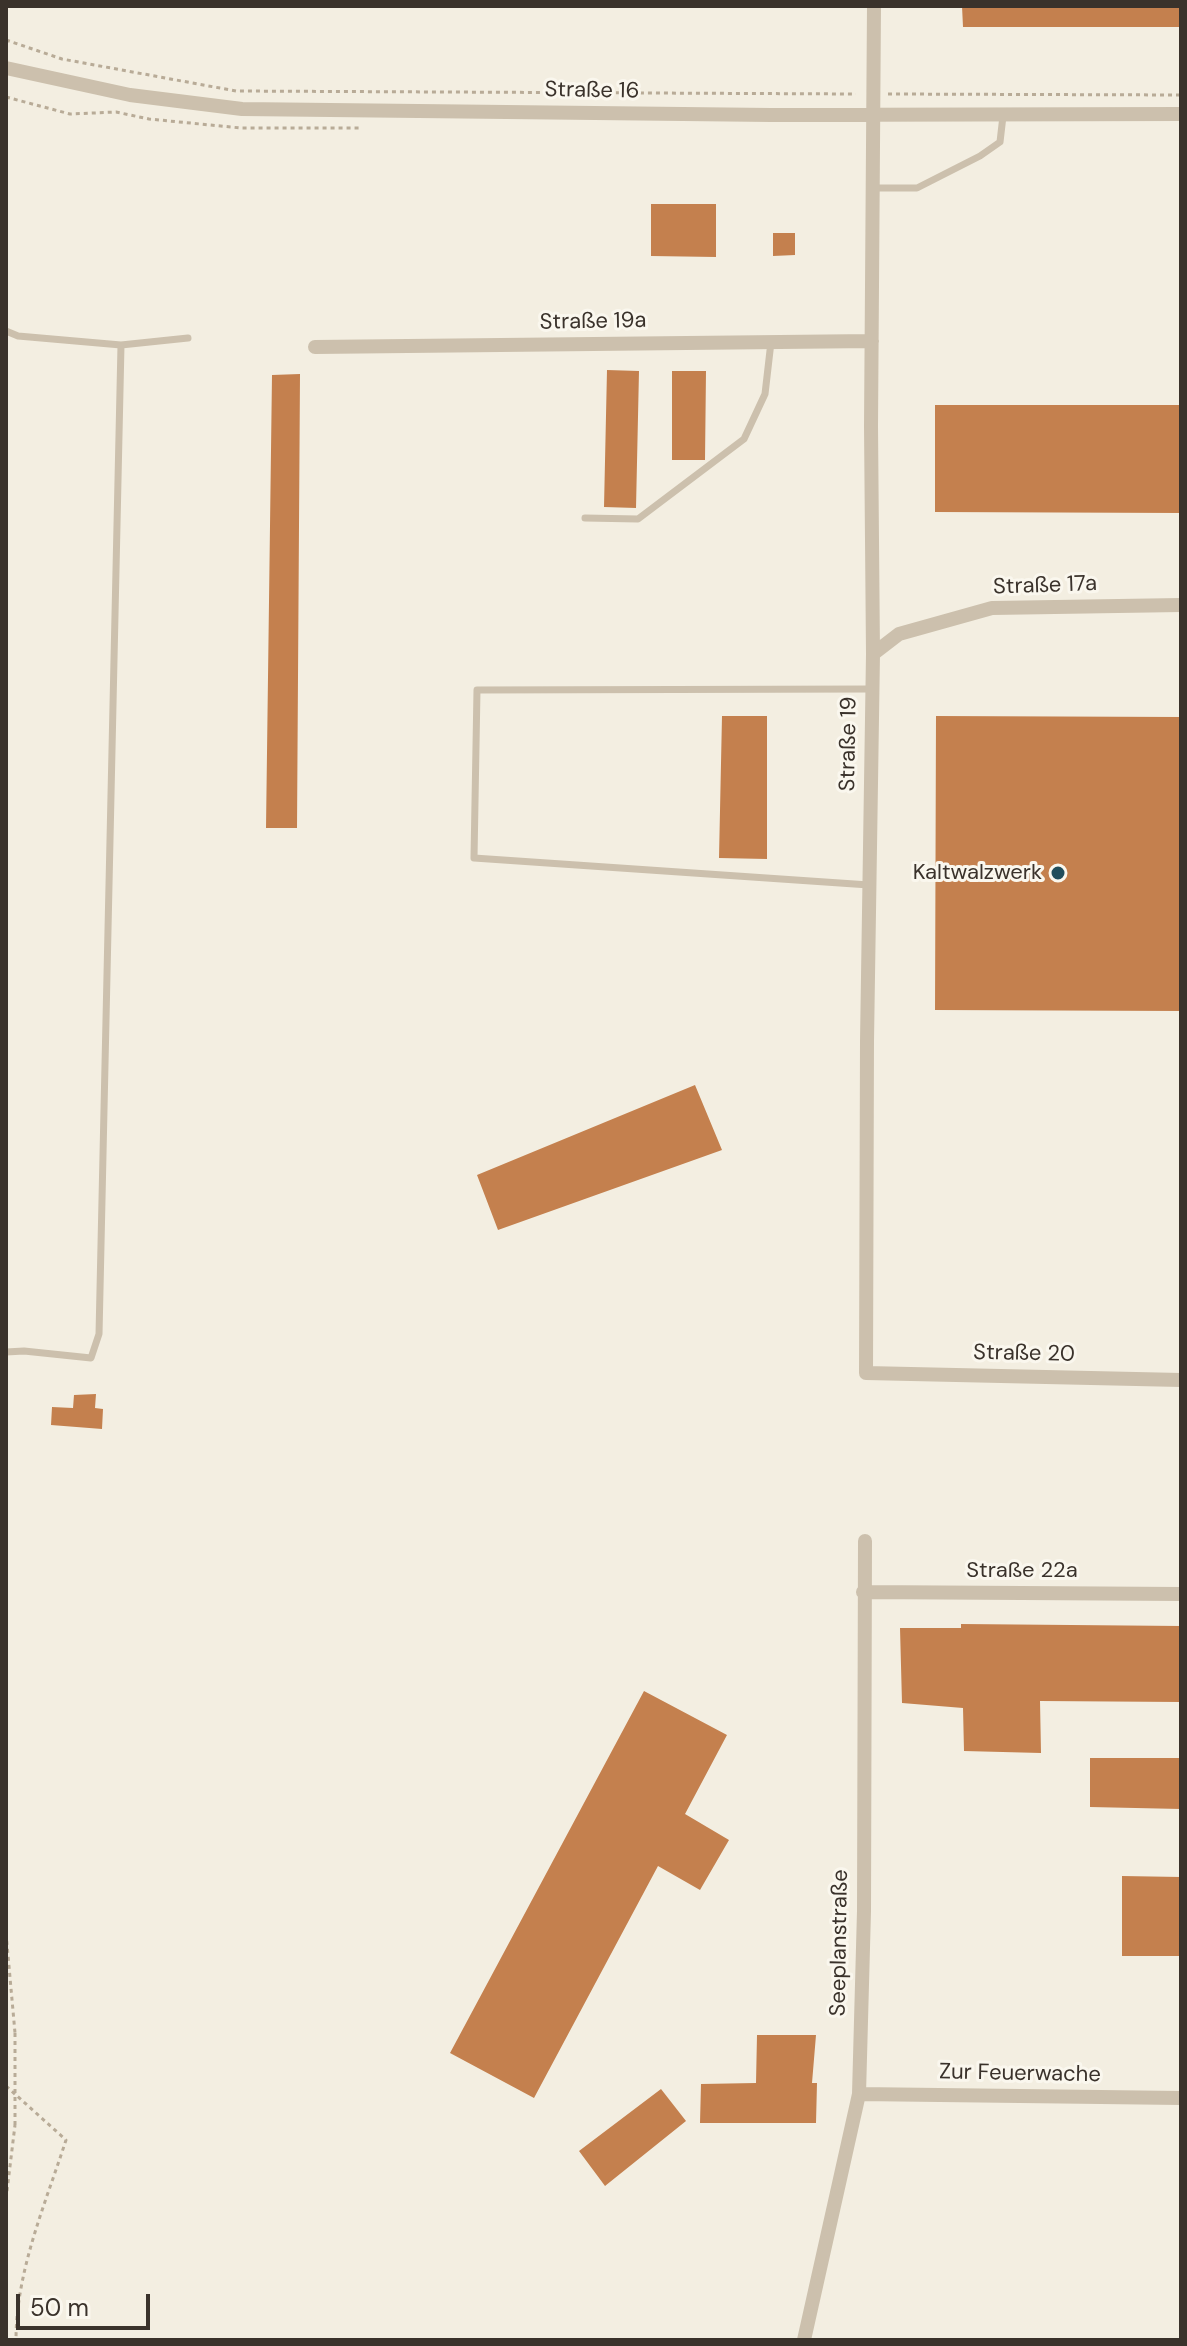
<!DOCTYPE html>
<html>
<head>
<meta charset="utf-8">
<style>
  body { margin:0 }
  #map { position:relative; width:1187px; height:2346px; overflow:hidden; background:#f3eee1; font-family:"DM Sans",sans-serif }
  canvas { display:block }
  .frame { position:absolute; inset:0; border:8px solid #3a322b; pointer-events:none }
  .scale { position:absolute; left:16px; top:2294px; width:134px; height:36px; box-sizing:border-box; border:4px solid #3a322b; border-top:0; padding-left:10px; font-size:24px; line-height:28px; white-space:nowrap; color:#3a322b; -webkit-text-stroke:6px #faf7ee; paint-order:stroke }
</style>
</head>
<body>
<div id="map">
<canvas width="1187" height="2346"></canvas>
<div class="frame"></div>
<div class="scale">50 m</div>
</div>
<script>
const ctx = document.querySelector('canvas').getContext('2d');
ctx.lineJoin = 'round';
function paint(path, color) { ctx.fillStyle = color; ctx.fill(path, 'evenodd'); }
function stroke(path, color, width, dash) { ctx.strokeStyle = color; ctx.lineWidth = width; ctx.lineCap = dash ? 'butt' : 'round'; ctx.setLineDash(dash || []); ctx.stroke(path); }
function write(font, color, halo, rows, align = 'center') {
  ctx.font = font + ' "DM Sans",sans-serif'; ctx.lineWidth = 6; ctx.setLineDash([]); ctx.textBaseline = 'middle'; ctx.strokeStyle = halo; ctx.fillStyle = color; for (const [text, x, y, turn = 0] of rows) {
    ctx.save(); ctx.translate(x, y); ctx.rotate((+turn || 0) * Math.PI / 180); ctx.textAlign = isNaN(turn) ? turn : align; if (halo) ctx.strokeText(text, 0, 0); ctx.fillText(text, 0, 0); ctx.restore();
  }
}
const building = new Path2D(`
  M962,6H1181V27H963Z
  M651,204H716V257L651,256Z
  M773,233H795V255L773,256Z
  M607,370L639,371L636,508L604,507Z
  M672,371H706L705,460H672Z
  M300,374L297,828H266L272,375Z
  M935,405H1181V513L935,512Z
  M722,716H767V859L719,858Z
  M936,716L1181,717V1011L935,1010Z
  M695,1085L722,1150L498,1230L477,1175Z
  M96,1394L95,1408L103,1409L102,1429L51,1425L52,1407L73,1408L74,1395Z
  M961,1624L1181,1626V1702L1040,1701L1041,1753L964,1751L963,1708L902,1703L900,1628H961Z
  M644,1691L727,1735L685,1814L729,1840L700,1890L658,1866L534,2098L450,2053Z
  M1090,1758H1181V1809L1090,1807Z
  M1122,1876L1181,1877V1956H1122Z
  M757,2035H816L812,2083H817L816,2123H700L701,2084L756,2083Z
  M661,2089L686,2121L605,2186L579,2151Z`);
const path = new Path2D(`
  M6,40L62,59L236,91L856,94
  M888,94L1181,95
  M6,97L70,114L116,112L149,119L241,128H361
  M6,1933L15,2033
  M6,2086L66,2140C45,2205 16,2271 16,2340
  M6,2199L15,2125`);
const lane = new Path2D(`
  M873,188H917L980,156L1000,142L1003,116
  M6,331L18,336L121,345L188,338
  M585,518L638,519L744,439L765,394L771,342
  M869,885L474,858L477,690L872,689
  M6,1352L24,1351L91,1358L99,1334L121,345`);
const street = new Path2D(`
  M874,6L871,426L873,654L867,1041L866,1373L1181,1380
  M6,68L130,95L242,109L771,115L1181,114
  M315,347L872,341
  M873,654L899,634L992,608L1181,605
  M863,1592L1181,1594
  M859,2094L1181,2098
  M804,2340L859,2094L864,1911L865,1541`);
const pathBridge = new Path2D(`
  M15,2125V2033`);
const markers = [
  [1058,873,8,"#214d5b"]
];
const streetNames = [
  ["Straße 16",592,91,1],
  ["Straße 19a",593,322,-1],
  ["Straße 17a",1045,586,-2],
  ["Straße 19",849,744,-89],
  ["Straße 20",1024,1354,1],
  ["Straße 22a",1022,1571],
  ["Seeplanstraße",840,1943,-89],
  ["Zur Feuerwache",1020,2074,1]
];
const poiNames = [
  ["Kaltwalzwerk",1042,873]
];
paint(building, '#c4804e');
stroke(path, '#b8ab97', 3, [4, 4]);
stroke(lane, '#ccc0ad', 7);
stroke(street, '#ccc0ad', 14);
stroke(pathBridge, '#b8ab97', 3, [4, 4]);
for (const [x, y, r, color] of markers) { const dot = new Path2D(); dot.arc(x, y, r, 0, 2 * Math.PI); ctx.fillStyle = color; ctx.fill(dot); stroke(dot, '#faf7ee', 3); }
write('22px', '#3a322b', '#faf7ee', streetNames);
write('22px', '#3a322b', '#faf7ee', poiNames, 'right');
</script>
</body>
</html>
